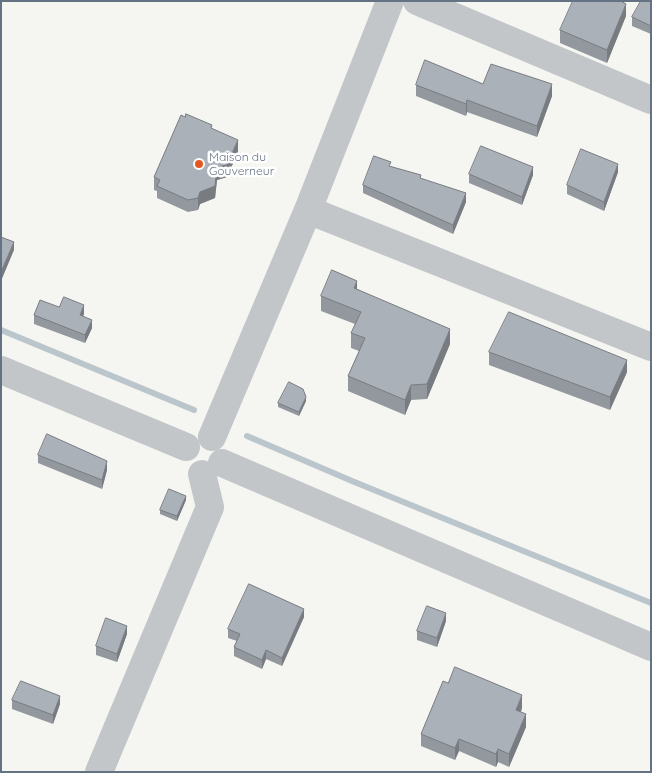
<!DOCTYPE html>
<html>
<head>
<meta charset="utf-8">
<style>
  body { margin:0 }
  #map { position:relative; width:652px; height:773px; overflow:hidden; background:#f5f5f1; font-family:Quicksand,sans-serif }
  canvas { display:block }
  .frame { position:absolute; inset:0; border:2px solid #647383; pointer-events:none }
</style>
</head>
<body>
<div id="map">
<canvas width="652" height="773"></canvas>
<div class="frame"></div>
</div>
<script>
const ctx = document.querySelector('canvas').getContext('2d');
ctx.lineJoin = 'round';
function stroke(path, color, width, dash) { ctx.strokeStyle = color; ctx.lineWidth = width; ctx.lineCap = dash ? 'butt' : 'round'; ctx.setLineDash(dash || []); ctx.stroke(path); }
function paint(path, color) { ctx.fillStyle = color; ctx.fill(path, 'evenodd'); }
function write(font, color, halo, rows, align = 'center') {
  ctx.font = font + ' Quicksand,sans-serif'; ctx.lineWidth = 5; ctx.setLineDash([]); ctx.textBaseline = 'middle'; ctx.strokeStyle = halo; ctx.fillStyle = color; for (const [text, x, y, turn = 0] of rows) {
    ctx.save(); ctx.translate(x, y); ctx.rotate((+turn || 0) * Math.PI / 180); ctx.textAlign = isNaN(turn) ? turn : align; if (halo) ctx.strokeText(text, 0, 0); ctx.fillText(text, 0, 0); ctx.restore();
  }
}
const stream = new Path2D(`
  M1,330L194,410
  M247,436L352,481L651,603`);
const minor = new Path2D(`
  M417,1L651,100
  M308,210L651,347
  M1,370L186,447
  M212,437L308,210L390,1
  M222,463L651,647
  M99,772L210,507L202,474`);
const wall = new Path2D(`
  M651,1V34L632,26V17Z
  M626,16L607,63L560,43V30Z
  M483,84L552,96L537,137L467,112L466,116L416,96V85Z
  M212,129L238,152L227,177L217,180L215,198L200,204L198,210L188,212L157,198V191L154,190V177Z
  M391,167L421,178L466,202L453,234L363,193V185Z
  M618,172L604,211L567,194V185Z
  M469,174L533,175L522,205L469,183Z
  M357,289L450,344L427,399L411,400L405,415L348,391V376L359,351L351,348V333L355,324L321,311V296Z
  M59,307L84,314L83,316L92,328L85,343L34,324V315Z
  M489,352L627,372L610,410L489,365Z
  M306,401L299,416L278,407V403Z
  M38,455L107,470L102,489L38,463Z
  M186,500L177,521L160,514V510Z
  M304,617L282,666L266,659L262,669L234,656V647L237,641L228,638V629Z
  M446,621L437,647L417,640V631Z
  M127,634L117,662L96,655V646Z
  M448,683L522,708L521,712L526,727L509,767L498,762L496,767L459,751L455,760L421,746V734Z
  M12,700L60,704L53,724L12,709Z`);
const shadedWall = new Path2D(`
  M626,4V16L607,63V50Z
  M552,84V96L537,137V126Z
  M467,100V112L466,116V104Z
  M238,140V152L227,177L217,180L215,198L200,204L198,210V198L200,192Z
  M618,164V172L604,211V202Z
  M533,167V175L522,205V197Z
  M466,193V202L453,234V225Z
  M14,242V250L1,281V272Z
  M357,281V296L354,288Z
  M84,305V314L80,324V315Z
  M92,320V328L85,343V335Z
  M450,329V344L427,399V384Z
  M627,360V372L610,410V397Z
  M411,385V400L405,415V400Z
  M306,397V401L299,416V412Z
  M107,461V470L102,489V480Z
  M186,496V500L177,521V516Z
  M304,609V617L282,666V658Z
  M446,613V621L437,647V638Z
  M127,626V634L117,662V654Z
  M266,650V659L262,669V660Z
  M522,695V708L516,723V710Z
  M60,696V704L53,724V715Z
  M526,714V727L509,767V754Z
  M459,739V751L455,760V748Z
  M498,749V762L496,767V754Z`);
const building = new Path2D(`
  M573,1H621L626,4L607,50L560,30Z
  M641,1H651V26L632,17Z
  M425,60L483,84L491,64L552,84L537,126L467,100L466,104L416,85Z
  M186,114L212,125L211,128L238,140L227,165L217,167L215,186L200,192L198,198L188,200L157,186L160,180L154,177L181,115L185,117Z
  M481,146L533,167L522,197L469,174Z
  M581,149L618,164L604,202L567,185Z
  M374,156L391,162L389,166L421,175L420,178L466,193L453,225L363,185Z
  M1,237L14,242L1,272Z
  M332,270L357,281L354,288L450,329L427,384L411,385L405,400L348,376L365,338L351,333L361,312L321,296Z
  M64,297L84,305L80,315L92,320L85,335L34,315L40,300L59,307Z
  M509,312L627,360L610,397L489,352Z
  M289,382L303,389L306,397L299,412L278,403Z
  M47,434L107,461L102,480L38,455Z
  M169,489L186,496L177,516L160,510Z
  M249,584L304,609L282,658L266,650L262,660L234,647L240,634L228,629Z
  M427,606L446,613L437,638L417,631Z
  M106,618L127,626L117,654L96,646Z
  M455,667L522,695L516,710L526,714L509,754L498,749L496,754L459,739L455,748L421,734L443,681L448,683Z
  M21,681L60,696L53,715L12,700Z`);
const markers = [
  [199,164,5,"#e55721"]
];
const poiNames = [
  ["Maison du",209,157],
  ["Gouverneur",209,171]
];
stroke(stream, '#bbc6cc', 6);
stroke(minor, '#c2c6c9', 28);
paint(wall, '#93989e');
paint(shadedWall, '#787c81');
paint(building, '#abb1b8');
stroke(building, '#787c81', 1);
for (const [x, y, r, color] of markers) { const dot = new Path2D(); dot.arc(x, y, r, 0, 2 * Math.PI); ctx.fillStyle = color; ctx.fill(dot); stroke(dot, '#fff', 2); }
write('12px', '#647383', '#fff', poiNames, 'left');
</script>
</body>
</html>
